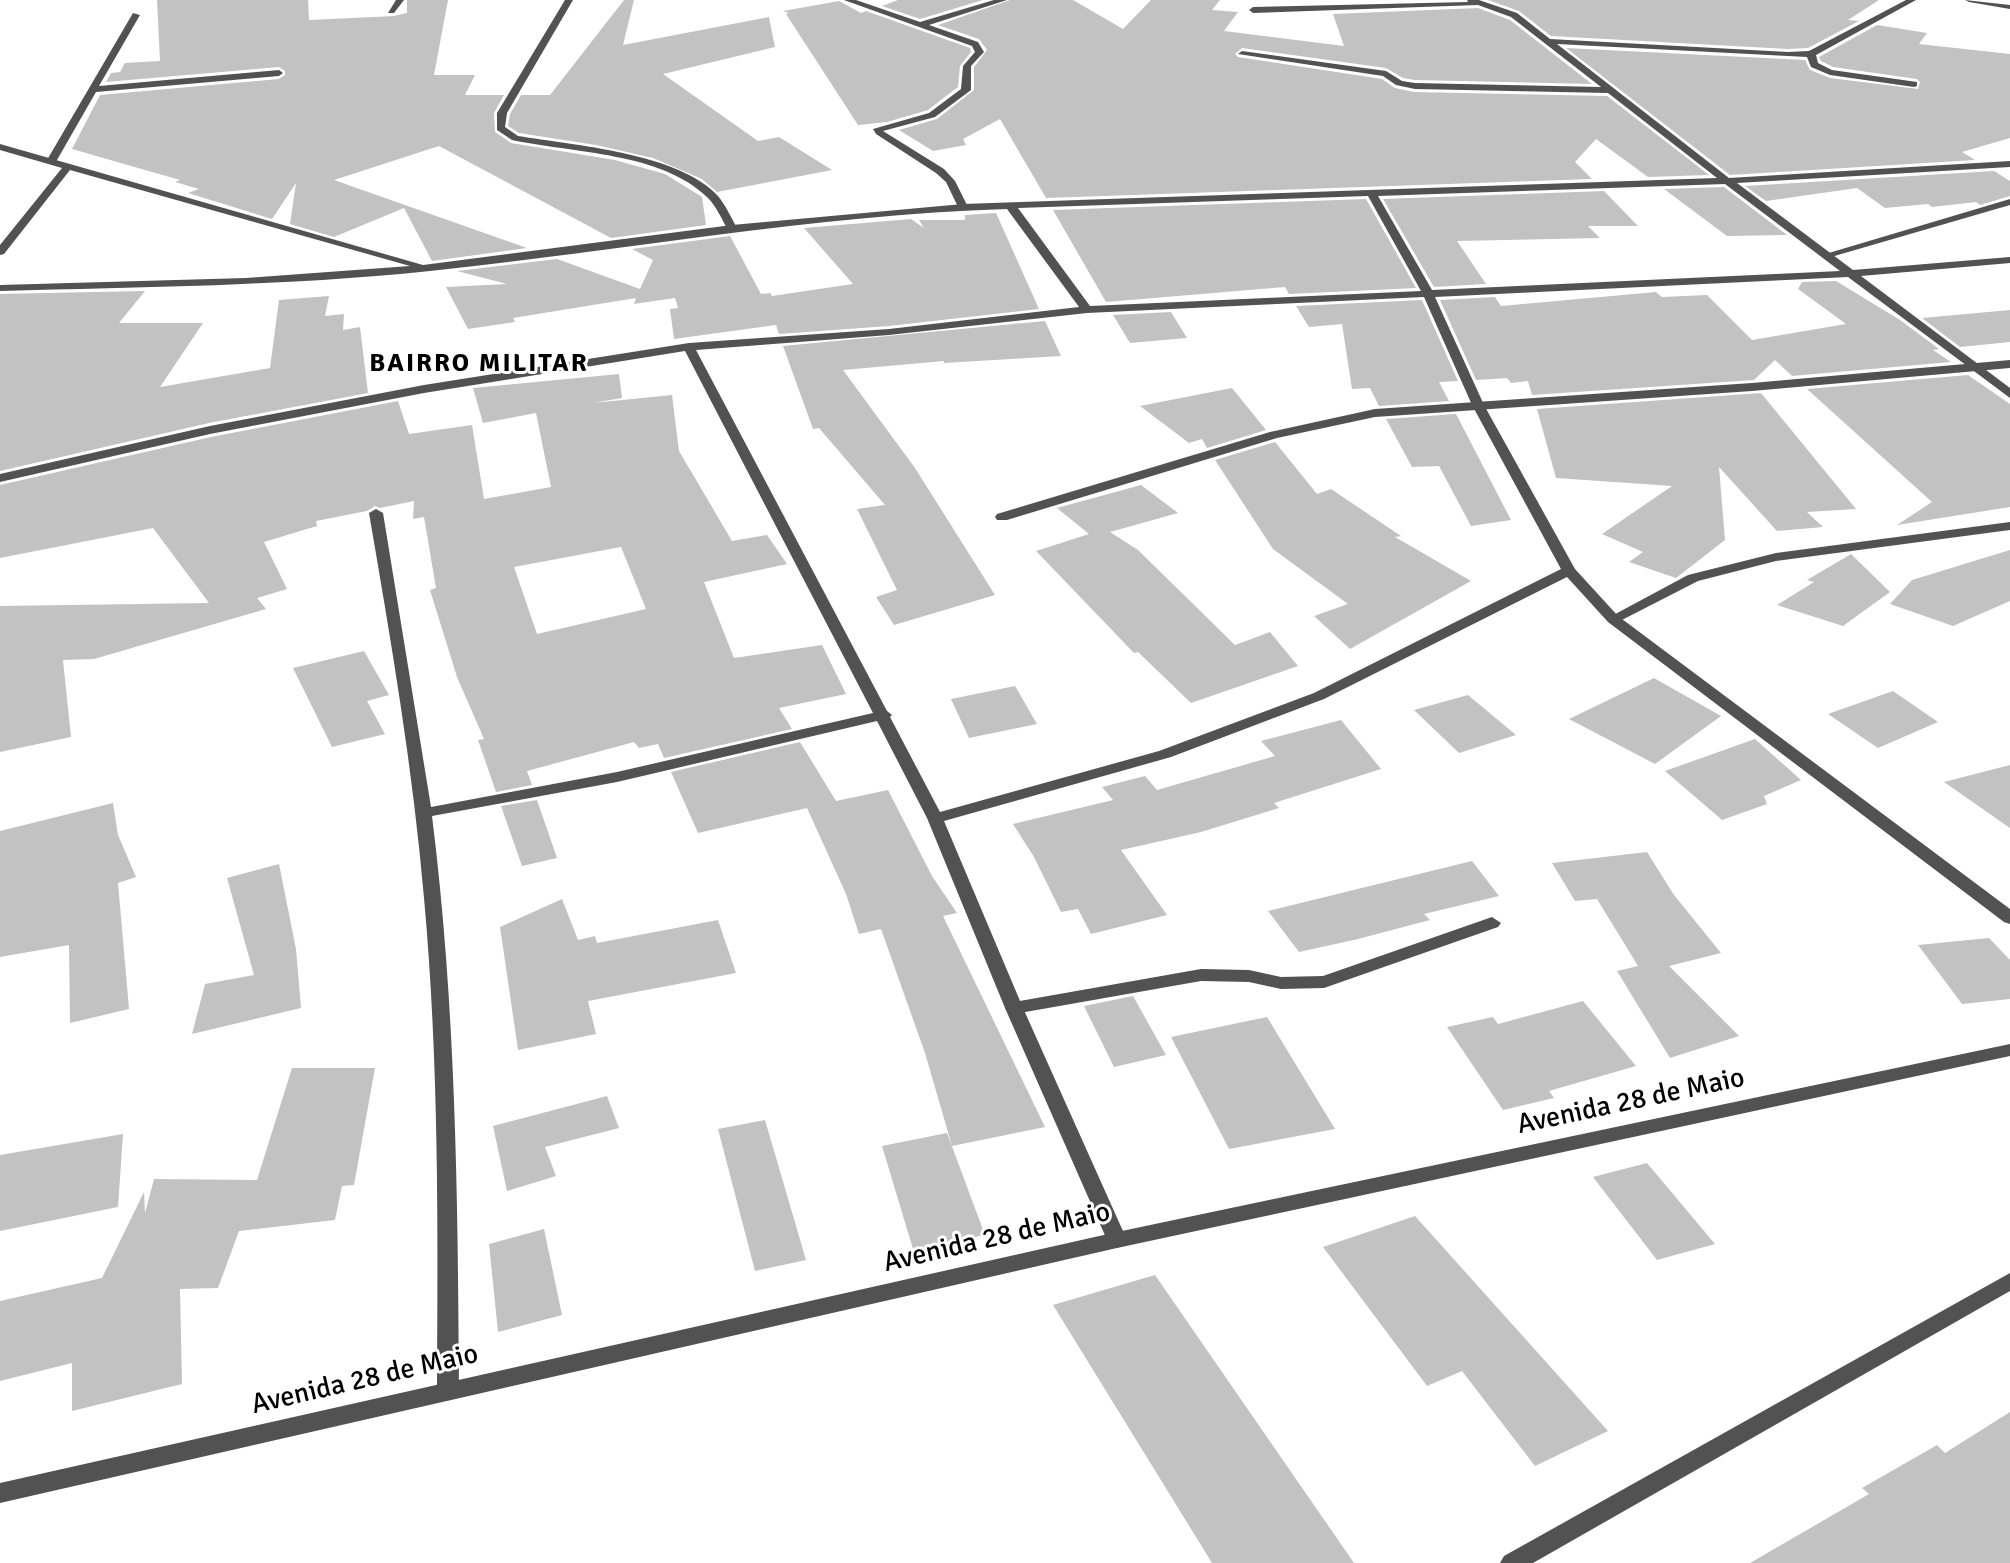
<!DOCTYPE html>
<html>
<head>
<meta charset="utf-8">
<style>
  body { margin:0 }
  canvas { display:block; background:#fff }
</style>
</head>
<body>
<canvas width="2010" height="1563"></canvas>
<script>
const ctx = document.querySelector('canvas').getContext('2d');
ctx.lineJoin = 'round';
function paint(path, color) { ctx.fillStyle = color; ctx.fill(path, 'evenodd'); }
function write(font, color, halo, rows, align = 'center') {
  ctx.font = font + ' Signika,sans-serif'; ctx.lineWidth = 6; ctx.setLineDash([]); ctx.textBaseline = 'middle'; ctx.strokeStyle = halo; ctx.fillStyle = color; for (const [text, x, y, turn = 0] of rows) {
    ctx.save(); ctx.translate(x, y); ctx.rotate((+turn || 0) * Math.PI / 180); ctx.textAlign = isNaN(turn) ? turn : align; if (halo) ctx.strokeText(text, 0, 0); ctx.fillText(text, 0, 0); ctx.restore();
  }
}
const building = new Path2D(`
  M157,0H308L309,20L394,16L407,13V0H448L434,75H475L465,95H504L494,113L495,132L511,143L615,160L665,174L702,197L706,225L611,238L439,146L334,180L527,248L432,261L404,208L334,237L290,224L296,183L272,219L188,193L199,189L175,182L180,180L72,149L100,95L279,79L285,75V71L279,67L106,82L111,73L120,72L125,63L160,61Z
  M624,0H634L623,45L769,17L775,47L663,74L758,141L779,137L832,170L717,192L702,179L653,158L596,145L519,133L508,126L510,114L521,95H550Z
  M898,0H983L920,19L882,6Z
  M1010,0H1073L1123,29L1151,0H1220L1212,10L1238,12L1224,31L1344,46L1333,14L1478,8L1510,20L1592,84L1415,80L1403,78L1386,68L1242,48L1235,54L1238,57L1382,79L1395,88L1414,92L1607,96L1709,175L1648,177L1596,139L1575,162L1592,179L1046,198L1000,119L963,139L966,145L933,151L899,130L937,119L974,90V67L987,50L979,39L938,25Z
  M1488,0H1879L1848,20L1859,21L1808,48L1788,49L1551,36L1519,11Z
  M839,1L861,13L866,11L970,48L971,52L960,66L958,87L928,110L887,122L858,125L786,14L789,13L783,11Z
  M1877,25L1927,33L1919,44L2010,54V138L1962,152L1975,160L1730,175L1566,48L1805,60L1810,70L1830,78L1918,89L1920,82L1917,79L1833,67L1821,61L1819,57Z
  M1994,171L2010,181V196L1980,205L1976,202L1932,207L1928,204L1885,208L1857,188L1766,201L1745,186Z
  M1724,187L1787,235L1727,236L1664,189Z
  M1604,191L1638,226H1588L1600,238L1457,241L1486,284L1434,287L1383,199Z
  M1366,199L1416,288L1289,294L1285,287L1106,302L1053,210Z
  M996,213L1039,309L889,326L779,334L776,325L674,339L670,309L678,308L675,298L634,304L636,298L513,318L515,322L468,329L446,287L507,284L457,271L557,259L640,289L653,260L632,249L730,236L761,294L770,293L772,296L853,284L804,228L911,219L924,228L919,220H965V215Z
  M1836,281L1900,320L1939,349L1933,350L1951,362L1792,376L1775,360L1754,380L1532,395L1528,381L1511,383L1507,378L1476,380L1440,300L1495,297L1501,306L1656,292L1662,297L1707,295L1752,340L1846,324L1798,289L1802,282Z
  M145,291L119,323H203L160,387L270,368L279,300L329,296L325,316L344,314L343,330L360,327L368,393L209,423L0,471V294Z
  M1422,300L1458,381L1439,382L1449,401L1379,406L1370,388L1352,389L1342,324L1309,327L1296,306Z
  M2010,310V342L1960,347L1922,318Z
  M1171,312L1187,338L1130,343L1113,315Z
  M1045,321L1061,356L944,363V361L843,370L915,468L995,595L894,625L876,597L897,590L857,509L885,505L819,428L813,429L783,346Z
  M619,374L622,398L593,403L672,395L679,451L732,541L767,535L787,564L704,582L734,658L822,645L846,694L779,708L792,729L664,758L658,744L639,748L634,742L527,771L532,785L496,792L478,740L484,739L457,677L430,590L436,588L424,517L413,519L414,501L380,508L375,506L367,511L316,521L317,526L264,542L287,589L257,598L266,609L94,659L63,660L71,737L0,752V606L209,603L153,528L0,558V485L211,437L398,401L409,434L472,425L484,499L551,487L536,413L483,423L473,388ZM621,547L646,609L537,634L514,567Z
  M1968,375L2010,404V507L1897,525L1932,502L1807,389Z
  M1232,388L1266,430L1207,448L1202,439L1189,443L1140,406Z
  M1761,393L1856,509L1807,512L1823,527L1777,531L1719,467L1725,540L1676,578L1629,562L1643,552L1602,534L1672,486L1556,478L1537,409Z
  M1456,414L1511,520L1471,526L1439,466L1412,467L1386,419Z
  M1275,442L1317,494L1331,489L1401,536L1395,537L1471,581L1350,649L1314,616L1348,604L1273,549L1215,460Z
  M1141,485L1178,513L1110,532L1138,550L1235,645L1270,632L1298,666L1191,703L1138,652L1134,653L1036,551L1089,534L1057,508Z
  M2010,550V601L1953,626L1890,604L1912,580Z
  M1851,554L1890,592L1843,626L1777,605L1814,582L1807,580Z
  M364,651L389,695L367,701L385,734L332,747L293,668Z
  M1654,678L1721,716L1655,764L1569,719Z
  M1015,686L1037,724L969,738L951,699Z
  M1893,691L1938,722L1878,748L1828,714Z
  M1468,695L1516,735L1459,753L1414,710Z
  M1341,720L1381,769L1274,803L1279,808L1201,832L1121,850L1167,915L1091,934L1078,909L1061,912L1034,857L1013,824L1113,800L1102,787L1145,776L1157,790L1275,756L1261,741Z
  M1755,739L1801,780L1764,796L1767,804L1722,820L1665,771Z
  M800,742L836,801L888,790L932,876L957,913L943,916L1045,1127L952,1146L925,1053L881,929L859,934L846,894L807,808L698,833L671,772Z
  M2010,765V828L1944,782Z
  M537,800L557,858L522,866L501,806Z
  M113,803L118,835L136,877L118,883L129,1009L70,1023L69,945L0,957V831Z
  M1647,852L1674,895L1721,953L1669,966L1739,1036L1670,1058L1617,971L1638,966L1597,899L1575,901L1552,863Z
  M1472,861L1499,896L1424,914L1430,920L1358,939L1299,952L1268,911Z
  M279,864L296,949L301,1008L192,1034L205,984L254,975L227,878Z
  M562,899L578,940L595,936L597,943L718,920L736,973L588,1001L596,1034L518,1050L500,927Z
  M1989,938L2010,960V999L1962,1004L1918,945Z
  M1133,996L1166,1055L1114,1067L1084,1006Z
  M1583,1001L1636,1066L1549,1091L1554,1098L1503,1110L1447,1027L1493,1017L1498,1024Z
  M1267,1017L1335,1129L1229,1149L1171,1037Z
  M292,1068H375L354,1185L342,1186L335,1220L239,1231L218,1288L180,1289L182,1384L72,1411V1363L0,1381V1301L102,1278L144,1192L145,1213L154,1179L257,1180Z
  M607,1096L619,1128L545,1147L556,1176L507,1191L493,1126Z
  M765,1120L806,1260L755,1271L718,1129Z
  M947,1133L985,1235L913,1249L882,1146Z
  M123,1134L118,1207L0,1231V1155Z
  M1647,1163L1715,1244L1657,1260L1593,1177Z
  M1415,1216L1608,1431L1535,1466L1462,1371L1427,1386L1323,1247Z
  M544,1229L562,1315L498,1332L489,1244Z
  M1155,1275L1354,1563H1212L1053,1305Z
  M2010,1412V1563H1750L1869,1494L1862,1488L1937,1445L1945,1453Z`);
const service = new Path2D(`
  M565,0H573L507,113L505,127L518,136C573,145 679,153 718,196C726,206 731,217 737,228L736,230H728C722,220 717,207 708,198C662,152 572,153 512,140L497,130V113Z
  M844,0H856L920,22L994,0H1007L929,25L978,42L984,52L971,66V90L935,117L883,131L944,169L955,181L968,207L967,209H959L946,182L936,173L876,134L873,129L929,113L961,89L963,66L975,52L972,46Z
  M133,13L140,15L99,86L279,70L283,73L279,76L96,92L57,160L49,162L47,160Z
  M2010,199V205L1831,257L1822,255Z
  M2010,360V368L1752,391L1375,417L1277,438L1007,520H997L995,517L997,514L1270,432L1375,409L1752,383Z
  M2010,522V530L1776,561L1698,581L1618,622L1613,623L1606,619L1688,575L1776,553Z
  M1492,917L1501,923L1498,927L1324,988L1281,989L1249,982L1201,981L1014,1014L1008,1012L1005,1008L1008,1004L1014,1002L1201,969L1249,970L1281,977L1323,976Z`);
const minor = new Path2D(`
  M396,0H404L394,13H388Z
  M1467,0H1479L1517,13L1550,39L1788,52L1809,51L1906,0H1916L1816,55L1818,63L1832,70L1917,82V86L1914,87L1830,75L1811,67L1807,57L1557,44L1729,178L2010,161V167L1737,183L1853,270L2010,257V263L1861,276L2010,388V398L1848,277L1435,297L1484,405L1575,569L1618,616L2010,909V924L2004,922L1608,622L1567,577L1324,699L1171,757L944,821L1023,1008L1127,1240L1124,1245L1117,1248L1110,1245L1107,1240L1005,1008L927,818L877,721L617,782L432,816C456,1007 458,1198 459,1390L456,1396L448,1399L440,1396L437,1390C438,1226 439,1062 424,898C413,769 391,641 369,513L376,509L383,513L431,807L617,772L873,713L685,351L424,393L210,434L0,482V474L210,426L424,385L689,343L889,329L1079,307L1007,209C813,215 622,251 430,271C287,286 143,287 0,291V285L246,278L410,266L70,170L4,254L0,255V245L62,168L0,150V144L423,265L732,225L963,204L1717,178L1608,93L1415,89L1396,85L1383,76L1238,54L1242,51L1386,71L1402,81L1415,83L1601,87L1511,17L1478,5L1253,13L1249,10L1253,7L1468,2ZM1725,184L1840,271L1432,290L1378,196ZM1368,196L1421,291L1090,306L1018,208ZM1424,297L1472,405L1561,569L1314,693L1159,751L940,812L890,717L892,715L887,711L696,350L889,335L1087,313Z
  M1965,0L2010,5V9L1969,2Z
  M2010,1273V1291L1533,1563H1500L1504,1556Z`);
const tertiary = new Path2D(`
  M2010,1044V1056L1117,1248L0,1503V1483L1117,1232Z`);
const farDistrictnames = [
  ["BAIRRO MILITAR",479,364]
];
const nearStreetnames = [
  ["Avenida 28 de Maio",1631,1102,-12],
  ["Avenida 28 de Maio",997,1238,-13],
  ["Avenida 28 de Maio",365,1380,-13]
];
paint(building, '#c2c2c2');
paint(service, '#525252');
paint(minor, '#525252');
paint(tertiary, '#525252');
ctx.letterSpacing = '2px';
write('bold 26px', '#000', '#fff', farDistrictnames);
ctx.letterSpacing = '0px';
write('28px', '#000', '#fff', nearStreetnames);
</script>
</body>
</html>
